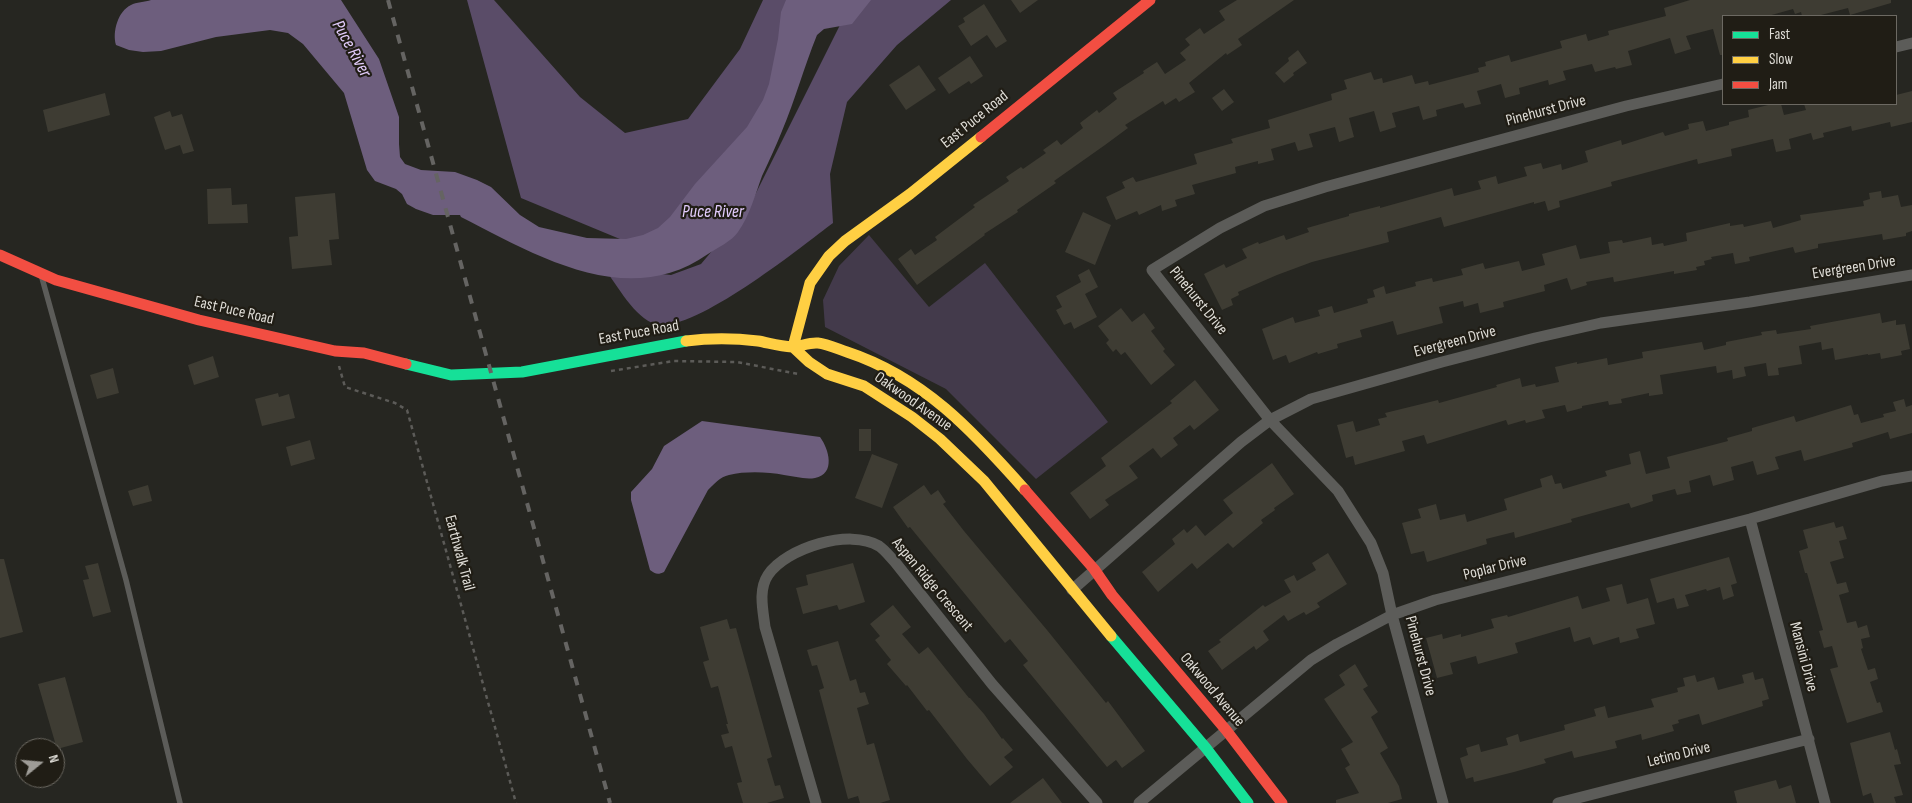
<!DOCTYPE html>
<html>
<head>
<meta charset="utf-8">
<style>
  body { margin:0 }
  #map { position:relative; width:1912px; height:803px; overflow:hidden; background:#262621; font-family:"Sofia Sans Condensed",sans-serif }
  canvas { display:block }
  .legend { position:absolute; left:1722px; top:15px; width:175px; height:90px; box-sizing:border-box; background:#201d15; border:1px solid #6c6962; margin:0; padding:6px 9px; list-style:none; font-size:15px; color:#dedcd6 }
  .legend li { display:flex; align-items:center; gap:10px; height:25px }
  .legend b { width:25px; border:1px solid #6c6962 }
  .north { position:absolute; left:15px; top:738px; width:50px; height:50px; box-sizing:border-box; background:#201d15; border:1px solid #6c6962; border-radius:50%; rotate:73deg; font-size:14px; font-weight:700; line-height:20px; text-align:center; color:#dedcd6 }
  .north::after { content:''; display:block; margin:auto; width:18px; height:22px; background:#9e9c97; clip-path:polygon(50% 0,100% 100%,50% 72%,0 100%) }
</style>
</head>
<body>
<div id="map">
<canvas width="1912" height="803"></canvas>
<ul class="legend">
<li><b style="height:6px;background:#16e098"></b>Fast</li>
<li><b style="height:6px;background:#ffcf43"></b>Slow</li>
<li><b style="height:6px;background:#f24e42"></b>Jam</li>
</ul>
<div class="north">N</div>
</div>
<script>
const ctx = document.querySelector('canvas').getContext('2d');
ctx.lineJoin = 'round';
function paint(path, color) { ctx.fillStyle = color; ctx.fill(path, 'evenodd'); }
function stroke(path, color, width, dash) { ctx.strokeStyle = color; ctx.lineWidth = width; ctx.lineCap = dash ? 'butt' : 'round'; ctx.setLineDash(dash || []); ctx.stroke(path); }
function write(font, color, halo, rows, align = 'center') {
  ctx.font = font + ' "Sofia Sans Condensed",sans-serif'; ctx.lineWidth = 4.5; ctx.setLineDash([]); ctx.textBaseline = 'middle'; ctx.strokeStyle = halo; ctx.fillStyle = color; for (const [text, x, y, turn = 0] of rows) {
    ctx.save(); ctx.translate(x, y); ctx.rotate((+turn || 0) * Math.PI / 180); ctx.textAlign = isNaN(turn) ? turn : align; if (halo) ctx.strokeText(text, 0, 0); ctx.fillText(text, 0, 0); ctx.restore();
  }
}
const green = new Path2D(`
  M869,235L929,307L985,263L1108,422L1036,479L946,389L825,327L823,300L839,266Z`);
const forest = new Path2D(`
  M467,0H494L580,97L625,133L688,119L740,49L763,0H807L772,100L644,249L521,198Z
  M856,0H951L897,45L847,102L830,174L833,223C801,247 692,335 655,324C635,318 617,285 604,268L671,275L701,264L749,207L846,13Z`);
const water = new Path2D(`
  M151,0H341L379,59L399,117V144L400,157L405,164L421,170L455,172L477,180L491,187L520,215L539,227L587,238L626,239L643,235L658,228L670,217L695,184L747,127L763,100L769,84L778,39L781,12L786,0H871L852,24L824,29L817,35C804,67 795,100 782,131C776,146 769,161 762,176C755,195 750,215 738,232C732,241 717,248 708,254C627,311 536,255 461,217L460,215H433L416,209L407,204L402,194L396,189L375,181L367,170L344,93L303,44L288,33L270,30L216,37L161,51L143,52L129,50L116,45C112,32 118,11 131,5C136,2 145,2 151,0Z
  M702,421L820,437C829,449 836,474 815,478C805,480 794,476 784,475C768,472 746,471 729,475C720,477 714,484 708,490L664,572C658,575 655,574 650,570L631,500V492L652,469L664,446Z`);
const building = new Path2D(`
  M1011,0H1038L1020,13Z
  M1237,0H1294L1238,39L1242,45L1227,55L1226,53L1189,83L1195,92L1179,102L1176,98L1165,105L1163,101L1125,125L1128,128L1105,145L1054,181L1056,183L1017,210L1018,212L984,234L985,235L917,285L898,259L911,249L915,255L937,240L935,237L975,207L973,205L1009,181L1006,177L1021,167L1023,169L1046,153L1043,150L1057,140L1061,145L1083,128L1080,123L1097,110L1099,113L1117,99L1113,93L1144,73L1143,71L1157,62L1165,74L1186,60L1180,53L1190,45L1185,39L1200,28L1204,34L1225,20L1219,11Z
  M1690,0H1891V3L1850,15L1848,8L1817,16H1802L1801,12L1795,14L1793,9L1768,16H1723V55H1720L1713,29L1686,36L1691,49L1675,54L1670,38L1628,51L1632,65L1616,69L1615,67L1595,72L1592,64L1563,71L1566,80L1549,85L1548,80L1519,88L1520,94L1505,98L1501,84L1477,91L1481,104L1465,108L1463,103L1436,110L1437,116L1423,120L1419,106L1392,113L1396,127L1380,132L1374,111L1349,118L1354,137L1339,142L1335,127L1309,134L1313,147L1298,151L1295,142L1271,149L1274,160L1258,164V161L1235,167L1236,173L1192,185L1195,194L1175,200L1177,206L1162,211L1161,205L1139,215L1137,211L1116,220L1106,197L1125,188L1122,182L1133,177L1136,182L1197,164L1194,154L1233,143L1231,139L1270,128L1268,120L1332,100L1331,94L1347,89L1344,80L1371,72L1374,80L1382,78L1383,83L1412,75L1415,84L1428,81L1429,85L1479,72L1478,68L1486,66L1485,62L1509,55L1511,62L1562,48L1560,41L1586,34L1588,41L1609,35L1608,31L1666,16L1664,8Z
  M984,4L1007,41L996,48L987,35L971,46L958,26L965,22L963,18Z
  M1298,50L1307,63L1293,73L1294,75L1284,83L1275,73L1289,61L1288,58Z
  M970,56L983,76L971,84L969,81L949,94L938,78Z
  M919,65L936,90L906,110L889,85Z
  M1224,89L1234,102L1222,111L1212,98Z
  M1912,91V122L1891,127L1890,122L1852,131L1851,126L1823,133L1824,137L1813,140L1811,133L1789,139L1791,149L1776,152L1773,139L1731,149L1732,156L1698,164L1697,159L1611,182L1612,186L1559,201L1560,207L1548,211L1545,201L1534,204V202L1444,227L1441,217L1387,232L1389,242L1312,262L1277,275L1238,292L1239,295L1231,299L1233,305L1222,310L1204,274L1224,264L1226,268L1247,258L1242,249L1258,242L1259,244L1284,235L1286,240L1309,232L1307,228L1349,216V214L1380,206V208L1452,188L1454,196L1481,189L1478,181L1496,176L1498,184L1527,176L1524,167L1541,163L1543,169L1561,164L1562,170L1588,162L1585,151L1621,140L1622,145L1663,132L1665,136L1689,129L1688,124L1703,121L1706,131L1729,125V122L1749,117L1748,110L1772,104H1781L1784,115L1806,110L1804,104H1896V95Z
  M105,93L110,115L48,132L43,110Z
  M170,111L172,117L182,114L194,151L183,154L180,145L165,150L154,117Z
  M231,188L232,205L247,204L248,223L208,224L207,189Z
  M1881,191L1882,198L1898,195L1901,207L1912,205V231L1906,233V236L1883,240L1882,234L1818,244V248L1795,253L1793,247L1749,257L1750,261L1735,264L1733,253L1711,257L1712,259L1704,261L1705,265L1696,267L1697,270L1674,274V271L1614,282L1613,277L1586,282L1587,285L1571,290L1567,278L1544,285L1545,291L1503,302L1504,307L1480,313L1478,303L1464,307L1463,301L1439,307L1443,323L1397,335L1393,321L1367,328L1360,330L1362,337L1337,344L1338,348L1318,354L1317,352L1289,363L1286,355L1273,360L1262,329L1293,317L1295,323L1320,316L1318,310L1332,306L1334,313L1368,303L1367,299L1375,297L1373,290L1384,286L1386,294L1416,286L1415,282L1432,278L1433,282L1463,275L1461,269L1483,263L1485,269L1519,261L1522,271L1545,265L1542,254L1576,245L1580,259L1610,253L1608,242L1622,240L1623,243L1651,237L1652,245L1663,243L1664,246L1687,241L1686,233L1730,223V226L1743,224L1744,227L1771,221L1773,228L1801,220L1800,215L1864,206L1863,201L1870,199L1869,193Z
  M335,193L339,239L329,240L332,265L292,269L289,237L298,236L295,197Z
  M1083,212L1111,225L1095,265L1065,252Z
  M1089,269L1098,287L1085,294L1097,317L1074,329L1071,322L1064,325L1056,310L1062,307L1056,296L1081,282L1078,275Z
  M1121,308L1132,322L1144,313L1155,328L1151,331L1165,349L1163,351L1175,365L1151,385L1125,352L1121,355L1116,349L1113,352L1106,343L1109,340L1098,326Z
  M1880,313L1882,323L1896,320V325L1905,324L1910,349L1901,351L1902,355L1881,359L1880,353L1868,355V354L1835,360L1833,348L1822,350L1821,342L1799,346L1802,364L1778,368L1779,375L1768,376L1766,363L1744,367L1746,376L1733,379L1732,370L1717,373L1716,366L1660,375L1663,394L1649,396V393L1621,399L1622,403L1609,405L1608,401L1582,406V408L1567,412L1565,405L1542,410L1545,418L1526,423L1525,420L1508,425L1506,420L1427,444L1424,435L1402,441L1405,451L1355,465L1353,456L1346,458L1337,425L1353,421L1356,432L1380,425L1378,419L1387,417L1385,413L1438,400L1439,403L1497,387L1496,385L1520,378L1522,387L1535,384L1536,387L1559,382L1555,367L1577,362V364L1607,358L1608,365L1643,358L1642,352L1702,342L1704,350L1726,345V342L1762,335L1761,332L1776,330L1777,334L1811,329L1810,326Z
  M213,356L219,377L194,385L188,365Z
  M113,368L119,393L97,399L90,375Z
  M1195,380L1219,410L1194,430L1190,425L1173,438L1178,445L1161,458L1153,448L1129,466L1138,478L1105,500L1109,505L1090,519L1070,493L1106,466L1101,458L1172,403L1170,401Z
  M278,393L279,397L289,394L295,418L262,426L255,399Z
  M1904,399L1906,407L1912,405V433L1890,439L1888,432L1852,443L1853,447L1804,461L1801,450L1775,457L1779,469L1757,475L1753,461L1731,467L1734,480L1713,486L1710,475L1689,481L1691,492L1677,495L1675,489L1652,495L1653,501L1631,508L1629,503L1571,519L1572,522L1515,538L1514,532L1486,539L1487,544L1427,562L1424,551L1411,554L1402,523L1421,518L1418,509L1436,504L1440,520L1465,514L1467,522L1507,510L1504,499L1542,487L1540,479L1552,475L1555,484L1561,483L1563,489L1607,476L1605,471L1631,464L1629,454L1640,451L1646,474L1670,468L1667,457L1728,441L1727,438L1752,431V428L1794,416L1796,422L1851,405L1854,415L1858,414L1861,423L1884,417L1883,414L1896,411L1893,402Z
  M859,429H871V451H859Z
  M310,440L315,459L291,466L286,447Z
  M872,454L898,464L882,508L855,498Z
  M1272,463L1294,494L1274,508L1275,510L1261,520L1263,523L1233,548L1228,543L1197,569L1192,563L1158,592L1142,572L1175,544L1172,539L1184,529L1187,533L1196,525L1205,536L1233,513L1223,500Z
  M148,485L152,501L133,506L128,491Z
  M924,485L931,495L938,490L946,502L943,504L964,531L1047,630L1106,703L1108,701L1145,751L1122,768L1116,760L1107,767L1023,665L1028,661L1010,639L1005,643L910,527L908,528L893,507Z
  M1834,522L1836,528L1843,526L1847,539L1839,541L1844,558L1830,562L1837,584L1846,582L1849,592L1839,595L1847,623L1856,621L1858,628L1867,625L1870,637L1861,639L1863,648L1861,649L1868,670L1875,668L1878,679L1870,682L1877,703L1880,702L1883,712L1847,723L1830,669L1838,667L1832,646L1824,648L1819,631L1823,630L1807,573H1805L1799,551L1808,548L1803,530Z
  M1328,553L1347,584L1317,603L1320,607L1306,615L1304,612L1288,621L1284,615L1263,631L1269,640L1256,650L1254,646L1222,670L1208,651L1221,642L1219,640L1263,605L1265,607L1291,592L1284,580L1294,575L1297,581L1316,570L1312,563Z
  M1729,557L1737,583L1731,585L1734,596L1723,600L1720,587L1707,591L1706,589L1685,595L1689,606L1677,609L1674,598L1657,603L1650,579Z
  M0,559H4L23,632L0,638Z
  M98,563L111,612L93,617L83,580L89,579L85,566Z
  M853,563L865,602L839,610L837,605L803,614L796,588L808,585L806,575Z
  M1622,584L1627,604L1648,598L1655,624L1636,629L1639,638L1620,643L1619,637L1593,645L1590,637L1574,642L1570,627L1515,643L1518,653L1478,664L1476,656L1450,663L1453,674L1437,678L1426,638L1442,634L1443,639L1461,634V637L1494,628L1491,619L1507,615L1508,617L1578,596L1582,609L1610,601L1606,588Z
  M893,605L911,627L902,634L919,654L928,647L969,698H970L984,714L1002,739L1003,738L1013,750L1004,757L1013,767L990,786L967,759L929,710L927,711L907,685L906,686L887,664L891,660L875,640L880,636L870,624Z
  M727,619L730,629L736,628L772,757L767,759L775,786L780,785L784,798L767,803H743L737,783L742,782L732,746L725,748L721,735L729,733L726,724H728L718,686L711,688L703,662L709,660L700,627Z
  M838,641L850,681L856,679L860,693L865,692L869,704L857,708L867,745L874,743L890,800L880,803H860L858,796L848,799L819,690L824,688L817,665L812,666L807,650Z
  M1355,664L1368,686L1363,689L1378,712L1371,717L1388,748L1380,753L1399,786L1402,799L1388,803H1336V800L1359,793L1345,768L1350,765L1341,749L1353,742L1324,699L1345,685L1339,675Z
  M1753,672L1755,680L1763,678L1769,699L1762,701L1763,706L1702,725L1699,714L1678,720L1679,723L1672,725L1674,731L1642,740L1641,734L1615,741L1617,748L1574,758L1572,751L1544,759L1546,763L1514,772L1474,782L1473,777L1466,779L1460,758L1468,755L1466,748L1479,744L1481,752L1508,745L1506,738L1518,734L1520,742L1565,730L1564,725L1596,716L1594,709L1605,706L1608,718L1654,707L1651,699L1678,692L1677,688L1685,686L1683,678L1695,675L1697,682L1714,677L1718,690L1744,683L1742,675Z
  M65,677L83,742L57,749L38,684Z
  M1890,732L1895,750L1897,749L1901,764L1894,765L1903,795L1894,797L1896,803H1874L1871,793L1863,796L1850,743Z
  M1043,778L1062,803H1010Z
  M1776,780L1779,789L1791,785L1796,803H1737L1734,791Z`);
const path = new Path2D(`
  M339,366L345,387L395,403L407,410L516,803
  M611,371L674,361L737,362L798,374`);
const lane = new Path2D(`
  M42,278L126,580L180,803`);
const street = new Path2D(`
  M1896,47L1912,43
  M1750,519L1825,803
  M1072,590L1241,442L1270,420L1311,399L1442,362L1535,338L1601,323L1750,302L1912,275
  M816,803L765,627C763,610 758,590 768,575C786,548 850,528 879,546C885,550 890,557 895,562L992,684L1097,803
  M1139,803L1311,660L1337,644L1392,615L1435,600L1750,519L1882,481L1912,476
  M1443,803L1392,615L1383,573L1371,543L1338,491L1270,420L1152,270L1220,228L1264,206L1325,187L1626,106L1723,84
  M1558,803L1809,739`);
const fast = new Path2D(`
  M406,364L451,375L522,372L686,341
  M1111,636L1206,748L1248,803`);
const slow = new Path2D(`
  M686,341C709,338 734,338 758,341C769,343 780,346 792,347C800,347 809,342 818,343C827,344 838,349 847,352C923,377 973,431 1025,490
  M793,347L809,362L827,374L864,386L912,417L940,439L984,481L1111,636
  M793,347L810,283L829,256L845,241L910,194L981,137`);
const jam = new Path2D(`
  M981,137L1150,0
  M0,255L56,280L199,320L335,351L364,353L406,364
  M1025,490L1094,569L1112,595L1226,730L1282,803`);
const rail = new Path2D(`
  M388,0L610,803`);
const streetNames = [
  ["Pinehurst Drive",1546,111,-15],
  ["East Puce Road",975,120,-39],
  ["Evergreen Drive",1854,268,-9],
  ["Pinehurst Drive",1198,301,51],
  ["East Puce Road",234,311,13],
  ["East Puce Road",639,333,-10],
  ["Evergreen Drive",1455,342,-15],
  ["Oakwood Avenue",913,402,35],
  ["Earthwalk Trail",459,553,75],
  ["Poplar Drive",1495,568,-14],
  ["Aspen Ridge Crescent",932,585,50],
  ["Pinehurst Drive",1420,656,75],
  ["Mansini Drive",1803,657,75],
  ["Oakwood Avenue",1212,690,50],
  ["Letino Drive",1679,755,-14]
];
const waterNames = [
  ["Puce River",351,49,61],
  ["Puce River",713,212]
];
paint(green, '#433a4b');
paint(forest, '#5a4c68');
paint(water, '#6d5e7d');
paint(building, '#3e3c33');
stroke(path, '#5c5b58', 2.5, [4, 4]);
stroke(lane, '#5c5c59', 5.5);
stroke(street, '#5c5c59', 11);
stroke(fast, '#16e098', 11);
stroke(slow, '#ffcf43', 11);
stroke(jam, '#f24e42', 11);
stroke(rail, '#656462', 4, [9, 9]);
write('16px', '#dedcd6', '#201d15', streetNames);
write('italic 18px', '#e3cdfd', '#201d15', waterNames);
</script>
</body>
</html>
